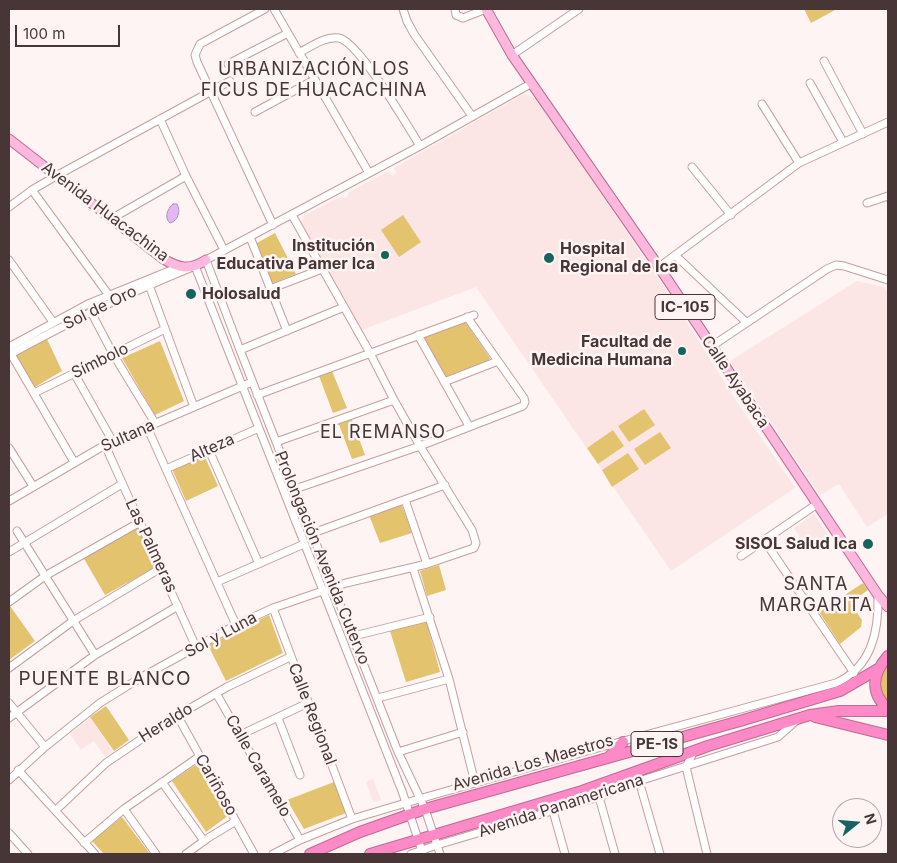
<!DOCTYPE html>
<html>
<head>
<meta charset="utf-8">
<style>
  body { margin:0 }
  #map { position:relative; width:897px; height:863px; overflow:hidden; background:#fdf4f3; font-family:Inter,sans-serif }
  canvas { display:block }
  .frame { position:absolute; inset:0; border:10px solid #473635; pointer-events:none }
  .north { position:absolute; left:832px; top:798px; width:50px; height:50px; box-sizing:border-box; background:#fdf4f3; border:1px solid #b4a8a7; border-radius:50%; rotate:73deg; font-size:14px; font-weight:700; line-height:20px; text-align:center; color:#473635 }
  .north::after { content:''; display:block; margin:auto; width:18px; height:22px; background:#17645e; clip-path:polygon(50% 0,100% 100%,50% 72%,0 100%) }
  .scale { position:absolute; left:15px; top:25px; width:105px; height:22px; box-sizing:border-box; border:2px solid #473635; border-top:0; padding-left:6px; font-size:15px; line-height:18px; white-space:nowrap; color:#473635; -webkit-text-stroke:4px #fdf4f3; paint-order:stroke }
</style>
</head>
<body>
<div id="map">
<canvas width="897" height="863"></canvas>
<div class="frame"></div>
<div class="north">N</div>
<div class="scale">100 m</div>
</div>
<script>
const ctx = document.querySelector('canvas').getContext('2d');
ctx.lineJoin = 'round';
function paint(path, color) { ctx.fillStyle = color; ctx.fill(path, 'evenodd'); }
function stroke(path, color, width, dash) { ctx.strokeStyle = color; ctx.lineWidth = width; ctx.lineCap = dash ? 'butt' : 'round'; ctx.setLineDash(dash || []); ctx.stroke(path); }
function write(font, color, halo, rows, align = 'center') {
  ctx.font = font + ' Inter,sans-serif'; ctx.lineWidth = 5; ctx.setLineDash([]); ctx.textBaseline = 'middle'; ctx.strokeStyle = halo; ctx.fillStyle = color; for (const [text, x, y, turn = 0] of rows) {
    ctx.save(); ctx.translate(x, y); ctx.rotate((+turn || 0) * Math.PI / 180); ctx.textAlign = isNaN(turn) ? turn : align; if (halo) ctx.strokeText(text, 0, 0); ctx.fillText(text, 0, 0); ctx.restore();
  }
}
const built = new Path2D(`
  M526,94L538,100L679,310L737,402L795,488L671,571L476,287L359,331L298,222L304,219L303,216L340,197L344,198L348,196L349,192L389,171L392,176L396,173L394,168L520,96Z
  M857,281L884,287L888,293V514L867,527L839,484L820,495L730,361Z
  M814,514L829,536L809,550L794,528Z
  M90,718L113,751L105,757L94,741L81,750L70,734Z
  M373,779L381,800L373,802L366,782Z`);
const green = new Path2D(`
  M804,9H837L811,23Z
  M403,215L421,242L399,257L381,230Z
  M275,233L296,274L271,284L255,244Z
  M464,320L490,358L489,360L445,377L423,335Z
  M47,339L62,371L35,387L16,356Z
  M160,341L184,401L155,415L122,358Z
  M332,371L347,408L333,413L319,376Z
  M644,409L655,425L629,442L618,426Z
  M351,417L365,455L352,459L338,422Z
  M613,430L624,446L598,464L587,448Z
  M660,432L671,448L645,465L634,449Z
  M628,453L639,469L612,487L602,470Z
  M204,455L218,486L186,501L172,469Z
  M401,503L412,533L380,543L369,515Z
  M137,526L156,567L105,595L83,557Z
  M439,565L446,590L427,596L420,571Z
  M863,583L868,590L850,603L862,620L861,627L840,644L819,612Z
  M10,606L35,641L9,660V607Z
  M269,615L283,653L226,681L208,645Z
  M426,620L440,672L406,682L390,631Z
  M888,661V708L876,684Z
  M106,706L129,740L114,751L90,717Z
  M200,762L229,815L206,832L172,781Z
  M334,782L346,813L304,829L287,800Z
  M122,817L150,854H104L92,841Z`);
const water = new Path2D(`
  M173,204H177C181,211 178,221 170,223C164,218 167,209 173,204Z`);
const minor = new Path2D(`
  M265,9L200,44L195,55L197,62L273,225
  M274,9L369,173
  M403,9L407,21L414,34L472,116
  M455,9L456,15L463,18L486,9
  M299,53C310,47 325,36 339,38C359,42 407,125 420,146
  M512,55L579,9
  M824,61L863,134
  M228,64L288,33
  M810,83L843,142
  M762,104L799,163
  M255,112L314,80
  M160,119L186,176L224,250
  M692,167L731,215
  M32,190L108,294
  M867,203L888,196
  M9,207L32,190L56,176L230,81
  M111,219L186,176
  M250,237L287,331
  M675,255L746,322
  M9,260L53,322
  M659,267L799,163L888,122
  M149,285L194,407
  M270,289L322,269
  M91,312L113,354L155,423
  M418,335L469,426
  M712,346L827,269L836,265L844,266L888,280
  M9,347L88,304L179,267
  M240,350L344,307
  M11,354L74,462
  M9,355C69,322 130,292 195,266L402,791L423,854
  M74,373L113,442
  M444,382L498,361
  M34,393L165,329
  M257,395L474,315
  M147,427L236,625
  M276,442L394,400
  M105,445L196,647
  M9,448L33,486
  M209,450L259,564
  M166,469L259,428
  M295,489L420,446L523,406L525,402L524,398L467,317
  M405,500L427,564
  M9,501L105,445L252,382
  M17,531L95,655
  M313,533L445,485
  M764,540L854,673
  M9,552L122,484
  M741,556L817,504
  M413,568L449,679L475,783
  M217,582L304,544
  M9,602L45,576L140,522
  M273,608L352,819
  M354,636L430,617
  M9,668L73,621L161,568
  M216,693L300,840
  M378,698L449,679
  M9,703L45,747
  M177,715L254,854
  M9,718L95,655L178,606
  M278,718L300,775
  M240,735L308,703
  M694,751L686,767L707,854
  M398,752L463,732
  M18,770L95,854
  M9,780L45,747L100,703L140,678L236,625L273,608L346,583L427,564L474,548L476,543L472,530L420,446L394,400L370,353L292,215
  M639,781L660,854
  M162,782L204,841
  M599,797L615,854
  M124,809L156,854
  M56,810L106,763L168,721L227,687L290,657
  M553,811L565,854
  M9,833L28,854
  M84,843L124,809L200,756
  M186,854L208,838L236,821
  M273,854L300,840L352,819L419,799L587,751L836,683C872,667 879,631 878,595
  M411,854L437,845L599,797L639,781L778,737L796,721
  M440,854L425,809L398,752L240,350L206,260L420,146L532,83`);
const major = new Path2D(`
  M486,9L512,55L659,267L878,595L888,607
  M9,139L162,258C178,268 189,271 206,260`);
const highway = new Path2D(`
  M888,656C873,673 869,692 888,709
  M815,717L888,735
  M609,757L623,742
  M310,854L360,832L425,809L740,721L840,691L878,669
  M370,854L582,791L708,746L810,715L839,711H888`);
const markers = [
  [385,255,5,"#17645e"],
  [549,258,6,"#17645e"],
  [191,294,6,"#17645e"],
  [682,351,5,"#17645e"],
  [868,544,6,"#17645e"]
];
const shields = [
  [685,307,60],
  [657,744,52]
];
const shieldNames = [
  ["IC-105",685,307],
  ["PE-1S",657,744]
];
const streetNames = [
  ["Avenida Huacachina",105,212,37],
  ["Sol de Oro",100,308,-26],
  ["Símbolo",100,361,-26],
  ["Calle Ayabaca",735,382,56],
  ["Sultana",128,436,-24],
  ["Alteza",212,448,-24],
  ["Las Palmeras",151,546,65],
  ["Prolongación Avenida Cutervo",322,558,68],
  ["Sol y Luna",221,635,-28],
  ["Calle Regional",312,714,69],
  ["Heraldo",166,723,-32],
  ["Avenida Los Maestros",533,763,-16],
  ["Calle Caramelo",258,766,60],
  ["Cariñoso",216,785,60],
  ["Avenida Panamericana",561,806,-18]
];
const poiNames = [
  ["Institución",375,246],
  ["Educativa Pamer Ica",375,264],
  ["Hospital",560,249,"left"],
  ["Regional de Ica",560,267,"left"],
  ["Holosalud",202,294,"left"],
  ["Facultad de",672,342],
  ["Medicina Humana",672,360],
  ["SISOL Salud Ica",857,544]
];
const neighbourhoodNames = [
  ["URBANIZACIÓN LOS",314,70],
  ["FICUS DE HUACACHINA",314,91],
  ["EL REMANSO",383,433],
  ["SANTA",816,585],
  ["MARGARITA",816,606]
];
const quarterNames = [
  ["PUENTE BLANCO",105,679]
];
paint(built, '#fce6e5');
paint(green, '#e4c36f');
paint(water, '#e3b6f6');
stroke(water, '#b490bc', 1);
stroke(minor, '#c79e9c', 9);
stroke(major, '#bd6c93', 11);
stroke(highway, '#bd6c93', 12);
stroke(minor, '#fff', 7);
stroke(major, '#feb8dd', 9);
stroke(highway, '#fd89c6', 10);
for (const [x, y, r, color] of markers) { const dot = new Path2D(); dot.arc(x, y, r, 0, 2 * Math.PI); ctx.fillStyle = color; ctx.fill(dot); stroke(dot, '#fdf4f3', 2); }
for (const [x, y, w] of shields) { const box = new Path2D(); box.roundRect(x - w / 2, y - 12.5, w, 25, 4); ctx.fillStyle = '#fdf4f3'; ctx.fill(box); stroke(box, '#473635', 1); }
write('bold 15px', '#473635', null, shieldNames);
write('16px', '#473635', '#fdf4f3', streetNames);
write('bold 16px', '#473635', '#fdf4f3', poiNames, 'right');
ctx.letterSpacing = '1px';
write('18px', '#473635', '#fdf4f3', neighbourhoodNames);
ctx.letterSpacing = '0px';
ctx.letterSpacing = '1px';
write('19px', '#473635', '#fdf4f3', quarterNames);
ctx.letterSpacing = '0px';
</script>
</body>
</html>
